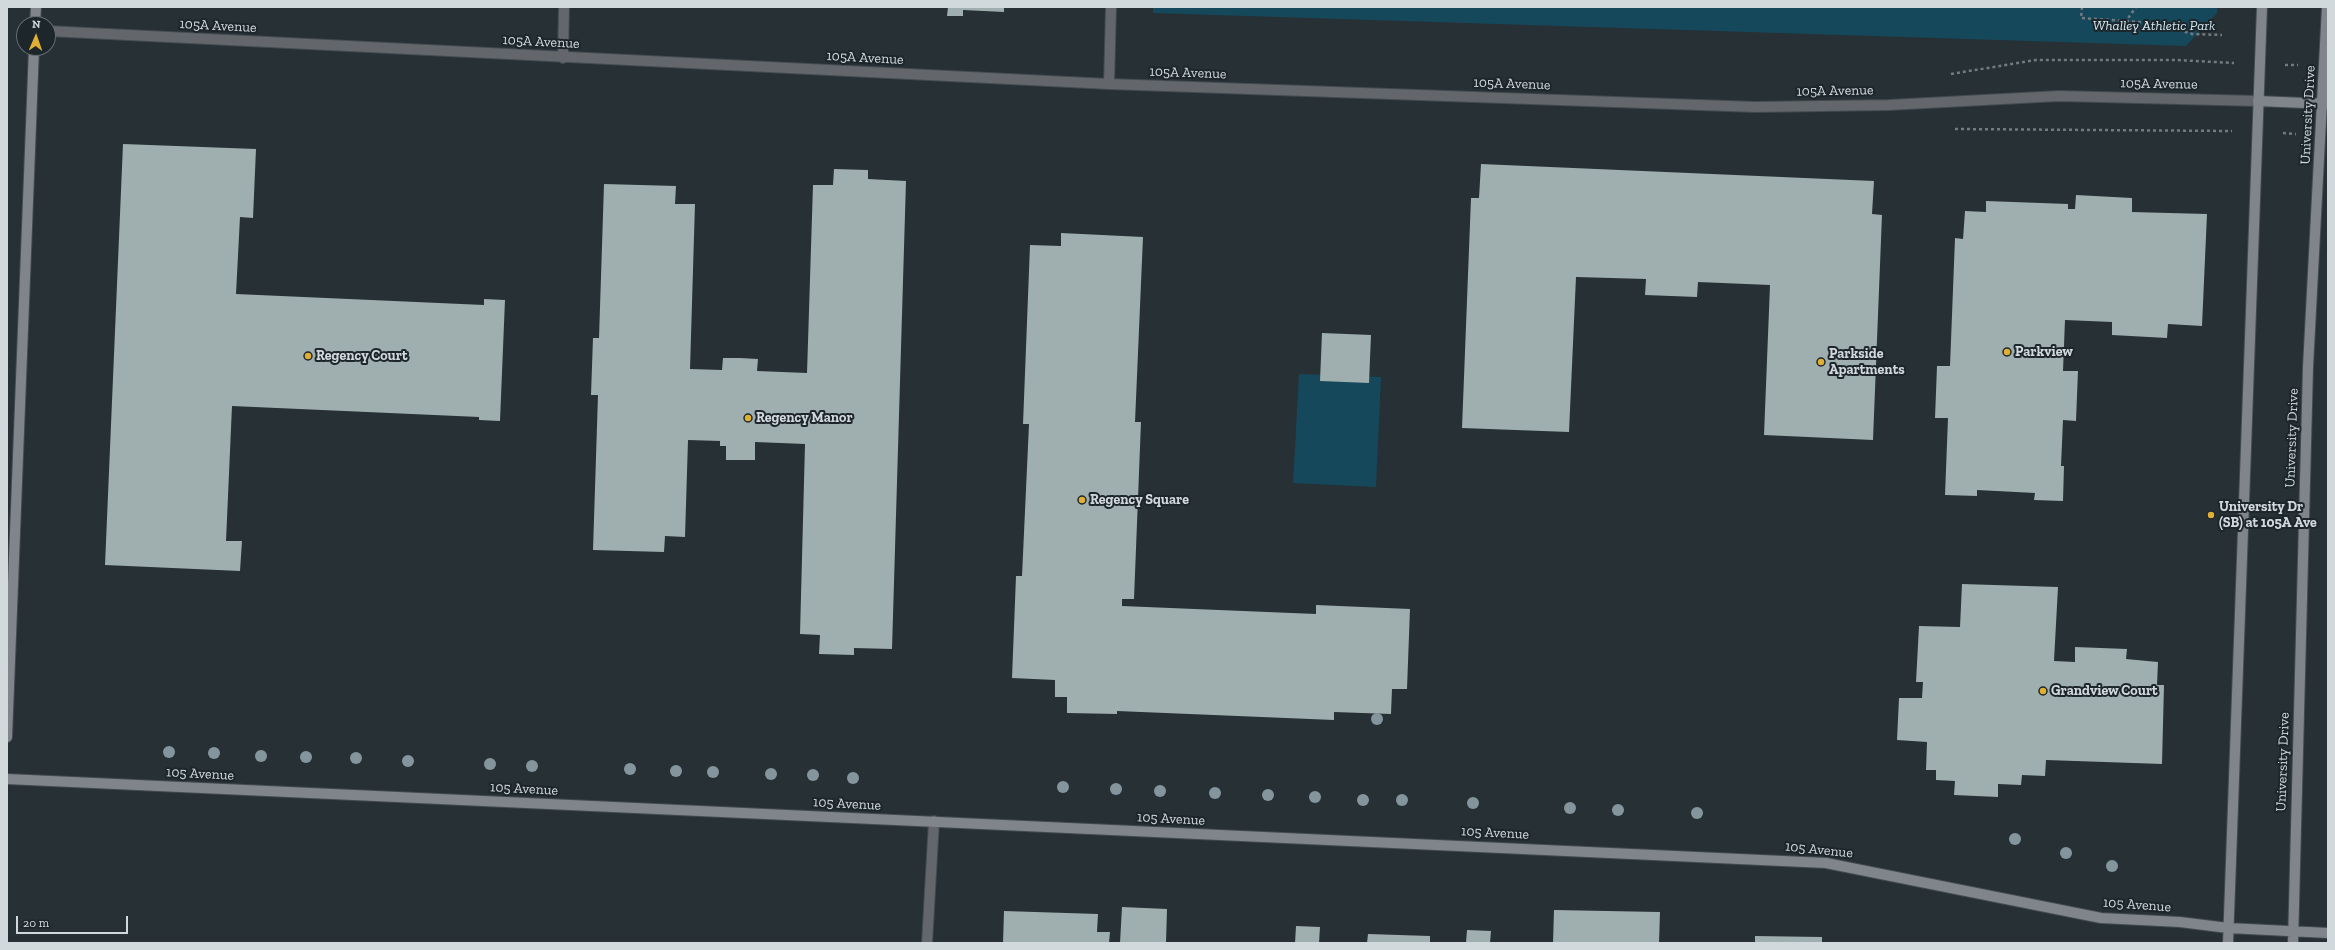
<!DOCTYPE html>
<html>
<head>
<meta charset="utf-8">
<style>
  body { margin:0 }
  #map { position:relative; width:2335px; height:950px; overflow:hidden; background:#263035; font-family:"Zilla Slab",serif }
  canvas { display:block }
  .frame { position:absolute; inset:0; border:8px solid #d2d9dc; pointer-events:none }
  .north { position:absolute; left:16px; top:16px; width:40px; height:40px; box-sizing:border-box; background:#1c262b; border:1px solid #656e72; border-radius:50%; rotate:2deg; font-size:11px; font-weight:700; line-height:16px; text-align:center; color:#d2d9dc }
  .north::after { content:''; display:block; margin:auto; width:14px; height:18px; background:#e0b034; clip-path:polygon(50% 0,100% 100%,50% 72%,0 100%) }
  .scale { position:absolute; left:16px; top:916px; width:112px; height:18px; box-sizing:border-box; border:2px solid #d2d9dc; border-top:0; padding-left:5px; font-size:12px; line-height:14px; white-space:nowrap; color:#d2d9dc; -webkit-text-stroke:3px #1c262b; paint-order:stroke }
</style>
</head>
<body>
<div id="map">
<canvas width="2335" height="950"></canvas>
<div class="frame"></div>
<div class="north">N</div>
<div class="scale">20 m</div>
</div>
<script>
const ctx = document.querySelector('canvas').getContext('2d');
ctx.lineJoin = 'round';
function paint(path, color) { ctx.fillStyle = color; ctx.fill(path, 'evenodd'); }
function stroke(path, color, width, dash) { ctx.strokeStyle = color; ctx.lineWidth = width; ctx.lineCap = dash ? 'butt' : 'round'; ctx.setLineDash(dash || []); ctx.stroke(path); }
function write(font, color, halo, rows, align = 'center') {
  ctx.font = font + ' "Zilla Slab",serif'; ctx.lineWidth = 4; ctx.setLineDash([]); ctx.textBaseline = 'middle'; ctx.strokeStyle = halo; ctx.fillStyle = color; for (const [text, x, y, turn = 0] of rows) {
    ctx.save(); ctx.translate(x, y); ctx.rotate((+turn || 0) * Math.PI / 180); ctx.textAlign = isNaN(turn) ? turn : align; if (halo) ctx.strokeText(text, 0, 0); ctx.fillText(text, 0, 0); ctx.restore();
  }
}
const green = new Path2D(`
  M1153,7H2217V13L2186,46L1153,13Z
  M1299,374L1381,377L1376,487L1293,483Z`);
const building = new Path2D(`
  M948,7H1004V12L963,10V16H947Z
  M123,144L256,149L253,218L240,217L236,294L484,305V299L505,300L500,421L479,420V417L232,406L226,541H242L240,571L105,565Z
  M1481,164L1874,181L1872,214L1882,215L1873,440L1764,435L1770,285L1698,282L1697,297L1645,295L1646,279L1576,277L1569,432L1462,428L1471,198H1479Z
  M834,169L868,170V179L906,181L892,649L854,648V655L819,654L820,635L800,634L805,444L755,442V460H726V446H720V441L688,440L685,537L665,536L664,552L593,550L598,395H591L592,366L593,338H599L604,184L676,186L675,204H695L690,369L722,370L723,358H740L758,359L757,371L807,373L813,185H833Z
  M2076,195L2132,198V212L2207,214L2202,326L2168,324L2167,338L2112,335V322L2065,320L2063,371H2078L2076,421L2063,420L2061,466H2064L2063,501L2034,500L2035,493L1977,490V496L1945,495L1948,418H1935L1937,366H1950L1955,238L1963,239L1965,211L1986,212V201L2068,204V209H2075Z
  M1061,233L1143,237L1135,422H1141L1134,599H1122V606L1316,614V605L1410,609L1407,689H1392L1391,714L1334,712V720L1117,711V714L1067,713V697H1055V680L1012,678L1016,576H1022L1029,424H1023L1030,245L1061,246Z
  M1322,333L1371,335L1369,383L1320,381Z
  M1962,584L2058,587L2054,661L2075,662V647L2127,649L2126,659L2158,662L2157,685H2164L2162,764L2046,760L2045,776L2022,775L2021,785L1998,784V797L1954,795L1955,781L1936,780V770H1926L1927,742L1897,740L1899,698H1922L1923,682H1916L1919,626L1960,627Z
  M1122,907L1167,909L1166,943H1120Z
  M1554,910L1660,912L1659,943H1553Z
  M1004,911L1098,914L1097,932H1110L1109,943H1003Z
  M1296,926L1320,927L1319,943H1295Z
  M1467,930L1491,931L1490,943H1466Z
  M1368,934L1430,936V943H1367Z
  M1755,936L1822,937V943H1755Z`);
const path = new Path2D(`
  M2082,7L2081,18L2126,21L2136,7
  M2126,21L2160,24L2192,34L2222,35
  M2285,65H2298
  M1951,74L2036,60H2176L2234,63
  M1955,129L2232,131
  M2283,133L2296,134`);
const lane = new Path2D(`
  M927,943L934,821`);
const street = new Path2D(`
  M48,31L1109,84L1756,107L1889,105L2059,96L2258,101
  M563,58L564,7
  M1109,84L1111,7`);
const secondary = new Path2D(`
  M35,24L36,7
  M2258,101L2328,104
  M7,737L34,48
  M7,779L1826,863L2101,918L2180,922L2228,928L2328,933
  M2228,943L2262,7
  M2293,943L2308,367L2327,7`);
const trees = [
  [1377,719],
  [169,752],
  [214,753],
  [261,756],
  [306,757],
  [356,758],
  [408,761],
  [490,764],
  [532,766],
  [630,769],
  [676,771],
  [713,772],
  [771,774],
  [813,775],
  [853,778],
  [1063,787],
  [1116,789],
  [1160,791],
  [1215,793],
  [1268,795],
  [1315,797],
  [1363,800],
  [1402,800],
  [1473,803],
  [1570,808],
  [1618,810],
  [1697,813],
  [2015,839],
  [2066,853],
  [2112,866]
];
const markers = [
  [2007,352,4,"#e0b034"],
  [308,356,4,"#e0b034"],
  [1821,362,4,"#e0b034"],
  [748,418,4,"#e0b034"],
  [1082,500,4,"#e0b034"],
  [2211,515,4,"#e0b034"],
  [2043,691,4,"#e0b034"]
];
const streetNames = [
  ["105A Avenue",218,26,3],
  ["105A Avenue",541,42,3],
  ["105A Avenue",865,58,3],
  ["105A Avenue",1188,73,2],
  ["105A Avenue",1512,84,2],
  ["105A Avenue",2159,84,1],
  ["105A Avenue",1835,91,-1],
  ["University Drive",2308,115,-87],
  ["University Drive",2292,438,-88],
  ["University Drive",2283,762,-88],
  ["105 Avenue",200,774,3],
  ["105 Avenue",524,789,3],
  ["105 Avenue",847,804,3],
  ["105 Avenue",1171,819,3],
  ["105 Avenue",1495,833,3],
  ["105 Avenue",1819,850,6],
  ["105 Avenue",2137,905,4]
];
const parkNames = [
  ["Whalley Athletic Park",2154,26]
];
const poiNames = [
  ["Parkview",2015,352],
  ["Parkside",1829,354],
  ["Apartments",1829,370],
  ["Regency Court",316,356],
  ["Regency Manor",756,418],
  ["Regency Square",1090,500],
  ["University Dr",2219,507],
  ["(SB) at 105A Ave",2219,523],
  ["Grandview Court",2051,691]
];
paint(green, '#16485b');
paint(building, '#9faeae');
stroke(lane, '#424b50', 12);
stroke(street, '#424b50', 12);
stroke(secondary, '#424b50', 12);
stroke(path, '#727b7f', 2.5, [3, 3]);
stroke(lane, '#63666a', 10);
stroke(street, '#63666a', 10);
stroke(secondary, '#80858b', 10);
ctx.fillStyle = '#85959d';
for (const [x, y] of trees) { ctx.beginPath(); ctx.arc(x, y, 6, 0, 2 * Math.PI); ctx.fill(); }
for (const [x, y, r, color] of markers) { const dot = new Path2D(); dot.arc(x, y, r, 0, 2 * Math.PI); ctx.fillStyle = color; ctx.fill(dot); stroke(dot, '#1c262b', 1.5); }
write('14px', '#d2d9dc', '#1c262b', streetNames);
write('italic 14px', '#d3e8f2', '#1c262b', parkNames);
write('bold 14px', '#d2d9dc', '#1c262b', poiNames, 'left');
</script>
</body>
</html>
